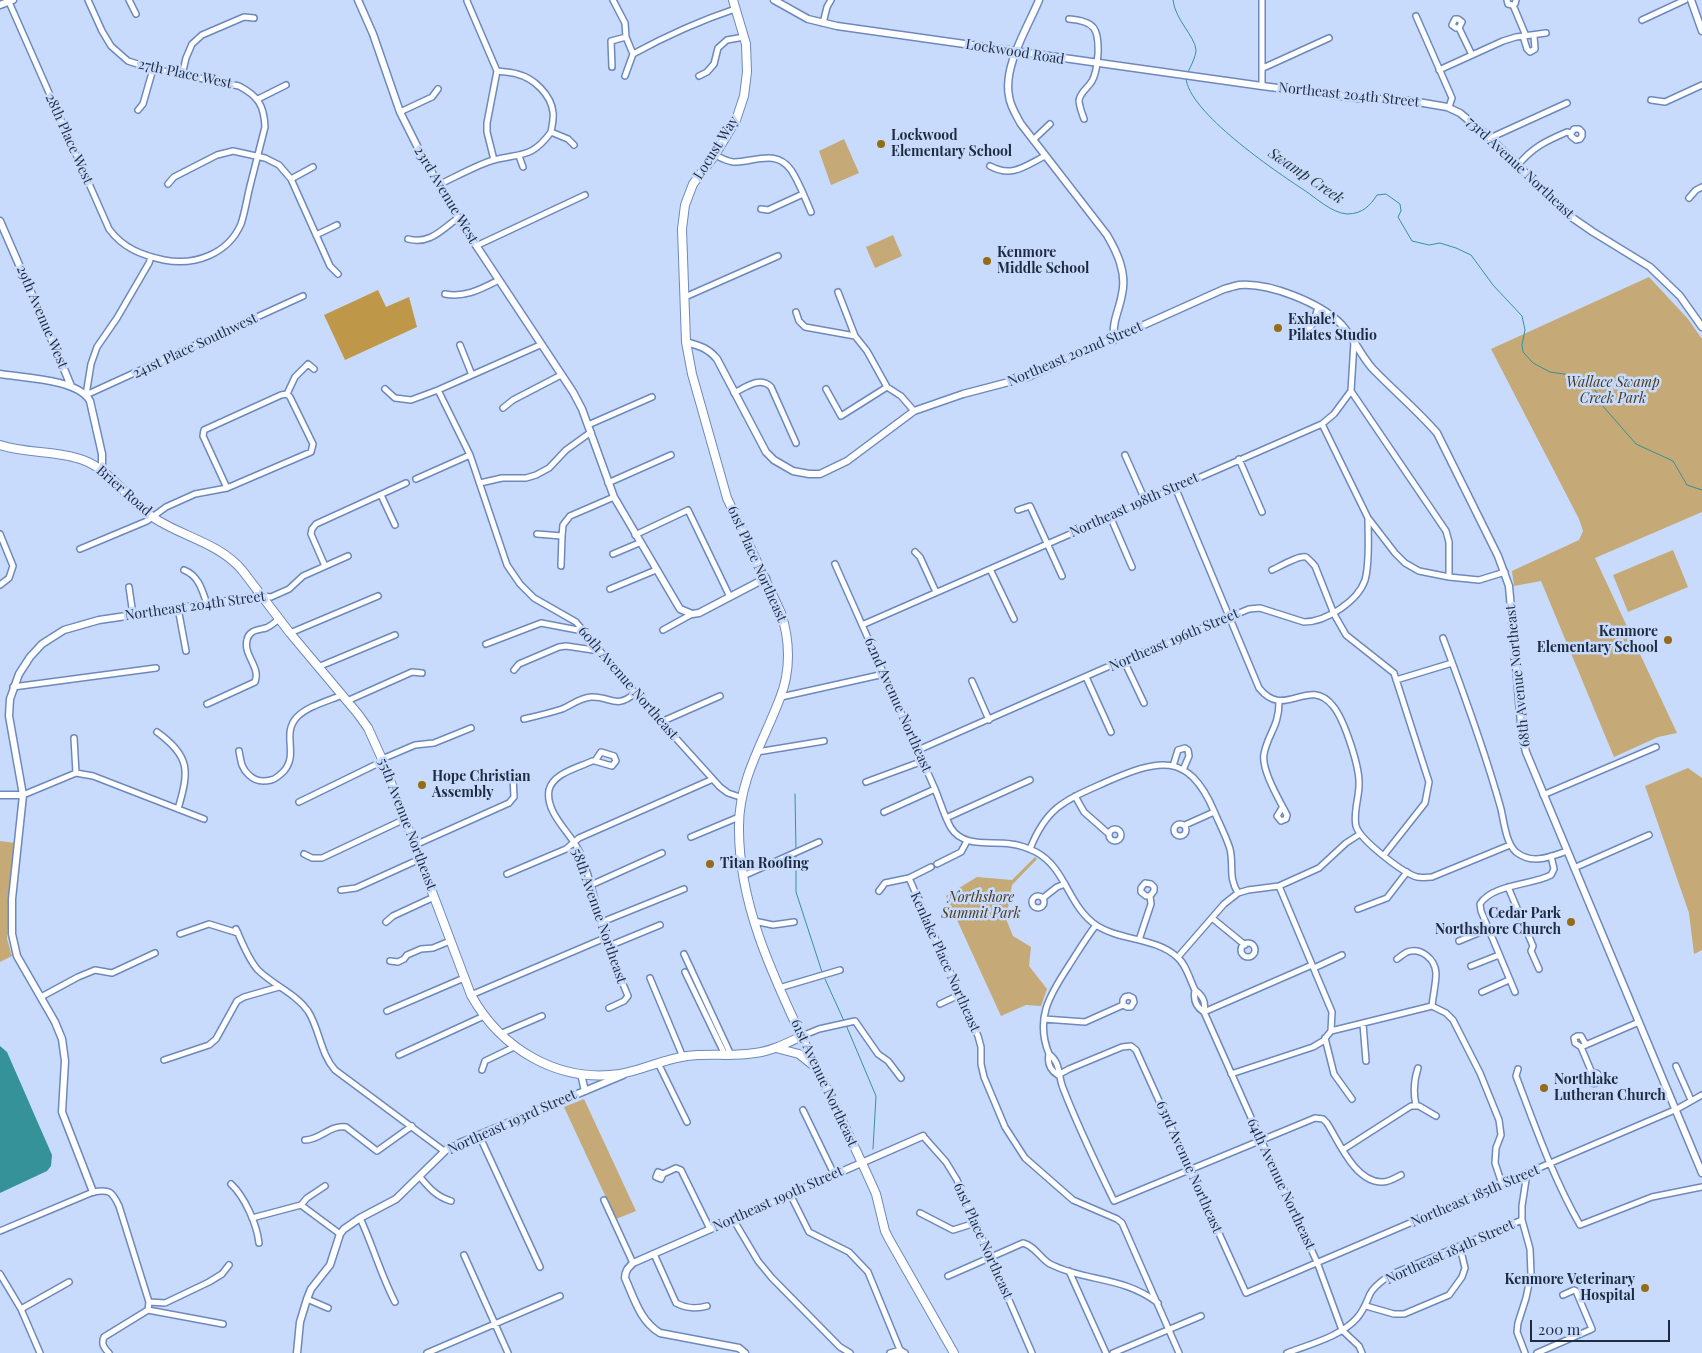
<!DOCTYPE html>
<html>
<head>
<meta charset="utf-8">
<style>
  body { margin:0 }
  #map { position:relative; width:1702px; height:1353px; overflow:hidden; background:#c8dbfd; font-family:"Playfair Display",serif }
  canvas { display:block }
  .scale { position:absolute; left:1530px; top:1320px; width:140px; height:22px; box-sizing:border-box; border:2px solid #1e2a3f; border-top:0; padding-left:6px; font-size:15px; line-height:18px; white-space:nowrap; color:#1e2a3f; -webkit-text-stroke:4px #c8dbfd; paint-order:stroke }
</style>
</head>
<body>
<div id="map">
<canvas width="1702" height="1353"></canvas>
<div class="scale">200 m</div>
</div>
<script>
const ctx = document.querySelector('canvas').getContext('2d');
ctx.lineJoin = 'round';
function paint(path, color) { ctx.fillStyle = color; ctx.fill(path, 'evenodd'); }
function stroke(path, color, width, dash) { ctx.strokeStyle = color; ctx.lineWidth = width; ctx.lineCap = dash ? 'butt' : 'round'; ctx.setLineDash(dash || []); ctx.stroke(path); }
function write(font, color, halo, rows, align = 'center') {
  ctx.font = font + ' "Playfair Display",serif'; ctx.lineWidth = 5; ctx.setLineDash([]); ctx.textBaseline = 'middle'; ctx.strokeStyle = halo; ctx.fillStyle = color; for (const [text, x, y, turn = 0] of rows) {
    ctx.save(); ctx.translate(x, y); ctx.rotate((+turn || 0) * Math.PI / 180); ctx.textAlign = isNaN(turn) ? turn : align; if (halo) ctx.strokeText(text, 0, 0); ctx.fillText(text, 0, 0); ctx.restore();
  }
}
const green = new Path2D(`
  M844,139L859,173L831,185L819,151Z
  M893,235L902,256L875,268L866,247Z
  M1649,277L1688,319L1702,339V512L1595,558L1677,733L1658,737L1614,757L1541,581L1514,586L1512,571L1579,540L1583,531L1579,519L1491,349Z
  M1673,550L1688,587L1628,612L1613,575Z
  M1688,768L1702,778V950L1694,954L1689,913L1645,786Z
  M0,841L15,843L7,939L12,956L0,962Z
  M1035,857L1037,859L1012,885L1006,919L1013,936L1031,947L1029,966L1047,989L1041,1006L1026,1005L1001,1016L946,896L977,877L1012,880Z
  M584,1099L636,1211L616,1219L564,1107Z`);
const forest = new Path2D(`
  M378,290L386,307L409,297L417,327L345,360L324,315Z`);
const water = new Path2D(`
  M0,1046L7,1052L52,1155L51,1166L47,1171L0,1193Z`);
const stream = new Path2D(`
  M1173,0C1175,20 1195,36 1196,50C1196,56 1191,66 1188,72
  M1186,78C1188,112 1275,171 1304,190C1316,198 1332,213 1347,214C1362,214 1370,206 1377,195L1386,194L1400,204L1401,211L1398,217L1412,241L1429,245L1440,243L1456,248L1471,255L1493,285L1522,316L1525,330L1522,345L1523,352L1533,363L1550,372L1585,377L1592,383L1602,405L1636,444L1673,461L1687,485L1702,490
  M795,794L796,850
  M796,854V892L822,972
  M825,979L844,1021
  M846,1025L876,1096L873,1149`);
const minor = new Path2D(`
  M129,0L136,14
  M613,0L625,23L626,37L633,54L625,76
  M1507,0L1508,4L1512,5L1515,4L1516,0
  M467,1L497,71L487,123V132L494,160
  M9,2L109,229C123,248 141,255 164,260C195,266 228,254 241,224C245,212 247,198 250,186C255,166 260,146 265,127C264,105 258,96 239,86L153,69L128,61L111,46L102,31L88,0
  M1513,5L1526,36
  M1416,16L1452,98L1449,107
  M1069,19C1095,21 1099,29 1098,54C1097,62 1097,73 1092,81C1088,88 1081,91 1079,100C1079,106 1082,113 1084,119
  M1642,20L1685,0
  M823,23L827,7L831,0
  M1459,28L1462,22L1458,19H1455L1452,25L1456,28H1459L1472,55
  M1523,36L1527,49L1530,52L1535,49L1534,36
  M633,54C666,36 699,21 735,9
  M612,67L611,41L626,37
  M1263,68L1329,38
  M1439,70L1503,41L1516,37L1546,33
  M497,71C503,72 510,72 517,74C534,78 551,95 553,112C554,119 552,126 551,132
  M182,75L186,58L192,44L202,35L244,17L254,18
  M699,76L707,72L714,64L718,48L727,40L744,37
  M1262,86V0
  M258,99L286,85
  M1651,100L1665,102L1702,85
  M138,110L143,104L153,69
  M400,112L432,97L438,89
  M1490,138L1567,103
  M1033,140L1050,124
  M715,155C721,158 726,161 733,162C752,163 776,148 791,170C799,182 805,198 811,212
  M519,156L523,167
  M1518,165C1533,147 1546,141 1567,132L1571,133V136L1576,140L1580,139L1582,136V132L1579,129H1574L1571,133
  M990,166C1012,178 1025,166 1045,156
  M291,179L313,167
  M168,184L174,177L217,155L233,151L265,158L279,165L291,179L330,266L338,274
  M438,185C454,178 478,164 494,160C522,153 532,158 551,132L568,139L574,145
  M1689,198L1696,190L1702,187
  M761,209L768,210L803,194
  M316,235L337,225
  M408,239C430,245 442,229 458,218
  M476,246L585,195
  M838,292L855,336L867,351L887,387L901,396L914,411
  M445,294C465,298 481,289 499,280
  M685,297L778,256
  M796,312L799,321L805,327L855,336
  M1297,334C1314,329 1313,324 1318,307
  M460,345L472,375
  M385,389L395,398L411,400L438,390L540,345
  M826,389L841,416L887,387
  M438,390L470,455L507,565L520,584L534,598L576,622L635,693L720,787L728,793L740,797
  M1351,391L1446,531L1449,542V577
  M734,393C746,387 760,376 771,387L796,443
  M287,394L295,377L308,364L314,369
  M86,395L303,296
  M86,395L91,364L97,347L117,318L149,263L151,257
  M503,408L513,400L561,375
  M1322,424L1368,518L1395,553L1405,563L1419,571L1449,577L1479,580L1505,572
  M588,425L652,397
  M1125,455L1145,500
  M1239,459L1262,512
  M416,479L470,455
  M480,483L502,478H526L536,475L549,468L566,450L591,432
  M608,483L671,455
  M1175,487L1259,688C1285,721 1308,675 1333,706C1344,719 1360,767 1359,785C1359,798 1353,813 1356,826C1360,840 1403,873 1417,877C1422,878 1427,877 1432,877L1510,845
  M227,488L203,436L204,430L281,395L287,394
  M381,495L395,525
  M1018,510L1030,506L1062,576
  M1110,516L1132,567
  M0,534L13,566L9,578L0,585
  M537,534L562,536L563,525L570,516L614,497
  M635,535L688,510L730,597
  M80,549L147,521L166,507L195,494L227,488L311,452L313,444L290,397L287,394
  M915,552L920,557L936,592
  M613,554L639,543
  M835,564L935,789C940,801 944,816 951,828C964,848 990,841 1011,844C1019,845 1028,848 1036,852C1066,868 1068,906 1096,925C1120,941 1155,937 1177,957C1186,964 1190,980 1195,990
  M325,566L311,534L312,529L316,524L406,483
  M561,566L562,536
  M990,569L1014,619
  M184,570C199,576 202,590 207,604
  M1272,570C1279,567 1299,555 1306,557C1309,559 1312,563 1315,566L1334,614L1346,635L1394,673L1429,782L1425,803L1384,855
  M129,587L133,615
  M610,589L656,570
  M262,596L271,597L289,589L303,576L348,556
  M178,608L186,651
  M862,625L1322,424L1334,414L1351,391L1354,342
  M663,630L692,614
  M290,633L378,596
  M1443,638C1464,694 1485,751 1501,809C1504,822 1506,843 1516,852C1532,865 1550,857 1567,851
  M486,644L541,623L583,631
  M1124,661L1144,703
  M318,667L395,635
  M514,670L519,664L559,647L566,646L600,651
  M1086,677L1111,732
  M1396,680L1452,663
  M972,681L989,720
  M13,687L156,668
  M781,697L884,674
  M347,701L412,672L422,673
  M1279,702C1279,727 1268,733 1264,754C1261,770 1280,801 1287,815L1286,819L1281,821L1277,816L1282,808
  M207,704L255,682C261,667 243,655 247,640C249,630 258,630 266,628C271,626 275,622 279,619
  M524,719C537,716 550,713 562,709C572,705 579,698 591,697C611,696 616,710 635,693
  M661,722L720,696
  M157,732C191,757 189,771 178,809
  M74,738L76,773
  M918,750L1105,668L1249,609L1260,608L1304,622C1326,622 1358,601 1365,580C1370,562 1368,537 1368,518
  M239,751C241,761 241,768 249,775C255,781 263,782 271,780C276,779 280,775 284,771C299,754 281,734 297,717C308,706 328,701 342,695
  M757,752L824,741
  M382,759L415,745L434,743L471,728
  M595,761L601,752L614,756L616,761L612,766L595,761H592C578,768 553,773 549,790C545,813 570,832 579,851C592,879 596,910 606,939C612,958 620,977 628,996L624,1001L609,1008
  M1173,766L1178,750L1185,748L1188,750L1189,756L1183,770
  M866,782L923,761
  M23,795L76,773L93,776L204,819
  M1543,795L1656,747
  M1075,796L1084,812L1109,834
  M299,802L383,761
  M884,812L935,789
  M946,818L1030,780
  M1174 830a6 6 0 1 1 12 0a6 6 0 1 1-12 0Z
  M1185,825L1214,812
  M1109 835a6 6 0 1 1 12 0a6 6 0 1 1-12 0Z
  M691,837L739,817
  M415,845L509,803L514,797L513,776
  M1030,849C1047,806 1066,800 1106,782C1157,760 1188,750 1214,811C1219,823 1226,836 1230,849C1234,866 1228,877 1238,893
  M304,854L312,858H322L405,819
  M937,864L961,852L967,841
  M1574,868L1649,835
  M507,874L566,849L579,838L713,779
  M743,876L819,842
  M909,878L978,1036L981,1047V1064L984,1077L1005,1127L1025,1158L1073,1200L1117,1219L1122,1223L1179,1353
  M591,885L662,853
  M1279,886L1332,1012L1331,1031
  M1508,887L1533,946L1531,951L1539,969
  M341,890L356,888L420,859
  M879,891L885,883L909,878L931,867
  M1032 902a6 6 0 1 1 12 0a6 6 0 1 1-12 0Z
  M1043,898L1057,887L1065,884
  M1358,909L1387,898L1407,872
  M1212,918L1245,945
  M754,921L773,925L794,922
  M386,922L393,916L434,897
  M602,922L684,889
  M236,929C242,942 248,959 258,970C273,985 295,993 308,1011C320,1030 320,1053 335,1070L444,1151
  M180,934L209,924L238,933
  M1139,940L1151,904L1150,896L1154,891V887L1151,884L1145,883L1141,888V892L1146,896H1150
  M1459,941L1488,929
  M1241 950a7 7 0 1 1 14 0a7 7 0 1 1-14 0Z
  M609,946L660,925
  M684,954L731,1055
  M1178,957L1224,904L1238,893L1248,890L1279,886L1319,868L1346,843L1360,834
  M1397,959C1400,957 1403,954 1407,952C1421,947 1435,959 1436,973C1436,984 1433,995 1432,1006L1446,1013L1453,1020L1480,1073L1499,1120L1501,1135L1496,1148L1495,1163L1502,1184
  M390,961L398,962L404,959L407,955L421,949L433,948L450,941
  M1312,965L1204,1012L1261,1140L1317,1262L1342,1330L1359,1346L1362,1353
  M1471,966L1499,955
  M1314,968L1342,955
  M685,972L725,1055
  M650,978L683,1057
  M779,988L840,970
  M1195,990C1203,996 1206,1002 1204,1012C1196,1007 1193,1000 1195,990Z
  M1482,992L1509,980
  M1515,992L1481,911L1480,904C1492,884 1533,885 1551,875L1554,869L1551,856
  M471,995L605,938
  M41,997L78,977L95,970L112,973L155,953
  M940,1004L959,995
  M387,1011L464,978
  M1044,1019L1085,1022L1123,1005L1127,1007H1131L1134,1002L1133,998L1129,996L1125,997L1123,1000V1005
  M1363,1024L1366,1061
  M500,1034L542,1016
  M802,1036L819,1029L855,1021L878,1054L888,1061L901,1078
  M1325,1038L1334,1074L1352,1099
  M1586,1045L1581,1036H1577L1574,1038L1575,1043L1581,1047L1592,1073
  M1581,1047L1639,1022
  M1049,1054C1035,1019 1049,996 1068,967C1077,953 1086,938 1096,925
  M399,1055L484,1016
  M164,1060L209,1045L216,1039L237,1001L244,997L279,987
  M658,1063L687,1122
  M1676,1066L1691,1100
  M1518,1069L1516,1076C1535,1126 1553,1178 1580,1225L1652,1197L1702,1187
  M482,1070L485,1061L514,1047
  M1588.5 1078a5.5 5.5 0 1 1 11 0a5.5 5.5 0 1 1-11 0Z
  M1231,1074L1313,1047L1323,1041L1331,1031L1432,1006
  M1058,1075L1069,1069L1122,1047L1131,1046L1136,1050L1246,1293L1677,1109L1702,1095
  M1058,1075C1050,1070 1047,1064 1049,1054C1061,1063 1058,1076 1063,1088C1078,1127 1096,1164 1114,1201L1315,1118L1323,1119L1327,1123C1339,1142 1355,1182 1382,1182C1389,1182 1395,1178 1401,1175
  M1416,1105C1413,1092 1414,1080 1418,1068
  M803,1110L834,1174
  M479,1135L540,1267
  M923,1136L946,1162L957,1180L1032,1353
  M305,1140C320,1140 331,1124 346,1127L377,1151L412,1126
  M1344,1149L1411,1106H1419L1436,1116
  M663,1174L658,1172L656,1177L661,1179L663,1174L676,1168L681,1170L710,1229
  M420,1177C429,1188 437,1197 451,1201
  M231,1184C245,1197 257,1225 259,1243
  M790,1194L809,1232L849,1252L868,1272L900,1350L905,1353
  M604,1200L633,1263
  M301,1205L340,1234
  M920,1213L953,1230L975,1223
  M252,1218L301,1205L307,1198L325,1186
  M360,1218C373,1246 381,1275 395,1302
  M733,1219L758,1261L772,1278L840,1347L850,1353
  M0,1231L93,1192C109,1189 112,1191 119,1206L149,1302L148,1310
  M654,1254L676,1303C685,1308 697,1309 707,1306
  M464,1255L508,1353
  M1069,1271L1106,1353
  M0,1274L21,1309L40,1353
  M948,1276L1023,1243C1035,1246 1040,1258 1050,1264C1086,1282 1123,1276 1158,1303
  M307,1299L328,1308
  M149,1302L165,1303L209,1282L222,1274L229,1265
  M1366,1306L1394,1314H1404L1449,1295L1462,1277L1465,1268L1460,1247
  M21,1309L69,1282
  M148,1310L223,1324
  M109,1353C104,1348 101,1344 104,1337L148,1310
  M427,1353L560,1296
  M890,1353L900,1350
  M1113,1353L1201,1316
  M1287,1353C1310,1344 1340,1337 1357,1318C1364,1310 1366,1303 1370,1294C1374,1286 1382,1281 1390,1275L1522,1220
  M1525,1353L1517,1332L1518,1323L1526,1298L1531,1274L1530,1249L1522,1220V1206L1527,1173
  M1537,1353L1592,1329L1576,1291L1574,1290L1563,1295`);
const tertiary = new Path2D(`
  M358,0L373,34L400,112L420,152L458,218L573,392L582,409L614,497L680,609L692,614L699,613L766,578
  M774,0L808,19L837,26L1262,86L1356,98L1412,101L1447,107L1460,113L1490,138L1567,214L1593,232L1650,267L1680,296L1702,327
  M1039,0C1028,27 1003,66 1009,96C1010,106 1016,115 1021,124L1107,235C1117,252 1127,273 1122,294C1119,312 1112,320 1114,340
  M1691,0L1702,31
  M0,5L13,0
  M0,221L57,352L71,386
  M686,342C700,346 708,348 717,359L766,452L774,460L793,471L809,474H820L847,461L914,411L963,394L1028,377L1224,289C1228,288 1234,286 1239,285C1269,282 1320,303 1341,324C1353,337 1360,354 1372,368C1393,390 1417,410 1437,433L1498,556L1509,586L1522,735L1526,752L1702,1173
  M0,374C23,378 78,379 90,401L102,454V469
  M0,795H23
  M581,1074L585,1091
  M93,1192L62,1112L65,1061L62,1039L55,1022L17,956L12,934V899L23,795L9,716L10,699L19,674L30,657L42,644L64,630L99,620L262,596
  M297,1353L300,1322L307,1299L311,1289L330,1265L340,1234L344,1229L360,1218L396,1199L448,1148L623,1075
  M745,1353L739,1348L660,1333C640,1321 634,1298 625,1278C625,1271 628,1268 633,1263L923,1136`);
const secondary = new Path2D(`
  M733,0L746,44L747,72L744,96L736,120L715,155L693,184L685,205L682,229L686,342L692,374L727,498L781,613C790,640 791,671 780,698C764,741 739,779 739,826C738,903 773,976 805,1044C829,1094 854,1144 876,1194L885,1231L889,1239L954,1353
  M0,445C27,454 56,450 83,460C113,471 128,501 154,518C183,537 219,543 242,570L290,633L358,714L368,728L382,759L471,995C501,1049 558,1083 620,1074C643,1070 664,1059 687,1056C709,1053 733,1057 755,1053C772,1051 787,1043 802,1036
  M776,1048L799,1054L814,1066`);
const markers = [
  [881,144,5,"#936c15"],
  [987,261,5,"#936c15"],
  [1278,328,5,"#936c15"],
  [1668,640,5,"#936c15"],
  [422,785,5,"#936c15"],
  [710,864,5,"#936c15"],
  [1571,922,5,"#936c15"],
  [1544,1088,5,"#936c15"],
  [1645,1288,5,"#936c15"]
];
const streetNames = [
  ["Lockwood Road",1015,52,9],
  ["27th Place West",185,74,12],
  ["Northeast 204th Street",1349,95,6],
  ["28th Place West",69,139,66],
  ["Locust Way",716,148,-58],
  ["73rd Avenue Northeast",1520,168,43],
  ["23rd Avenue West",446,195,59],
  ["29th Avenue West",42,317,67],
  ["241st Place Southwest",195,346,-25],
  ["Northeast 202nd Street",1075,354,-23],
  ["Brier Road",124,491,41],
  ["Northeast 198th Street",1134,505,-24],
  ["61st Place Northeast",757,564,66],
  ["Northeast 204th Street",195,606,-8],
  ["Northeast 196th Street",1174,640,-23],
  ["68th Avenue Northeast",1518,676,-96],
  ["60th Avenue Northeast",628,683,49],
  ["62nd Avenue Northeast",898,705,66],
  ["55th Avenue Northeast",407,824,69],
  ["58th Avenue Northeast",599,916,71],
  ["Kenlake Place Northeast",945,962,66],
  ["61st Avenue Northeast",824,1083,65],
  ["Northeast 193rd Street",512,1122,-24],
  ["63rd Avenue Northeast",1189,1167,66],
  ["64th Avenue Northeast",1281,1184,65],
  ["Northeast 185th Street",1475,1196,-23],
  ["Northeast 190th Street",778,1199,-24],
  ["61st Place Northeast",983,1241,66],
  ["Northeast 184th Street",1450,1252,-24]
];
const poiNames = [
  ["Lockwood",891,136],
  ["Elementary School",891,152],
  ["Kenmore",997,253],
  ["Middle School",997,269],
  ["Exhale!",1288,320],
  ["Pilates Studio",1288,336],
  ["Kenmore",1658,632,"right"],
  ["Elementary School",1658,648,"right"],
  ["Hope Christian",432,777],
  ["Assembly",432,793],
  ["Titan Roofing",720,864],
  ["Cedar Park",1561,914,"right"],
  ["Northshore Church",1561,930,"right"],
  ["Northlake",1554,1080],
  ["Lutheran Church",1554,1096],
  ["Kenmore Veterinary",1635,1280,"right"],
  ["Hospital",1635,1296,"right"]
];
const parkNames = [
  ["Wallace Swamp",1613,383],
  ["Creek Park",1613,399],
  ["Northshore",981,898],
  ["Summit Park",981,914]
];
const waterNames = [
  ["Swamp Creek",1306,176,34]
];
paint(green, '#c5a976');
paint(forest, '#bf9749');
paint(water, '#359298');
stroke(stream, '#359298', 1);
stroke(minor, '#6d89bc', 8);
stroke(tertiary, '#6d89bc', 9);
stroke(secondary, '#6d89bc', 10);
stroke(minor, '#fff', 5);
stroke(tertiary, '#fff', 6);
stroke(secondary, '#fff', 8);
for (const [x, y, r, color] of markers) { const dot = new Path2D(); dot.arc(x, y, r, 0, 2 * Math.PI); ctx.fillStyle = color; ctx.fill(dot); stroke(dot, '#c8dbfd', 2); }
write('14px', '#1e2a3f', '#c8dbfd', streetNames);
write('bold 14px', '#1e2a3f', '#c8dbfd', poiNames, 'left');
write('italic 14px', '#4b3918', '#c8dbfd', parkNames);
write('italic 15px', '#1e3335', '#c8dbfd', waterNames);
</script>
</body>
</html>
